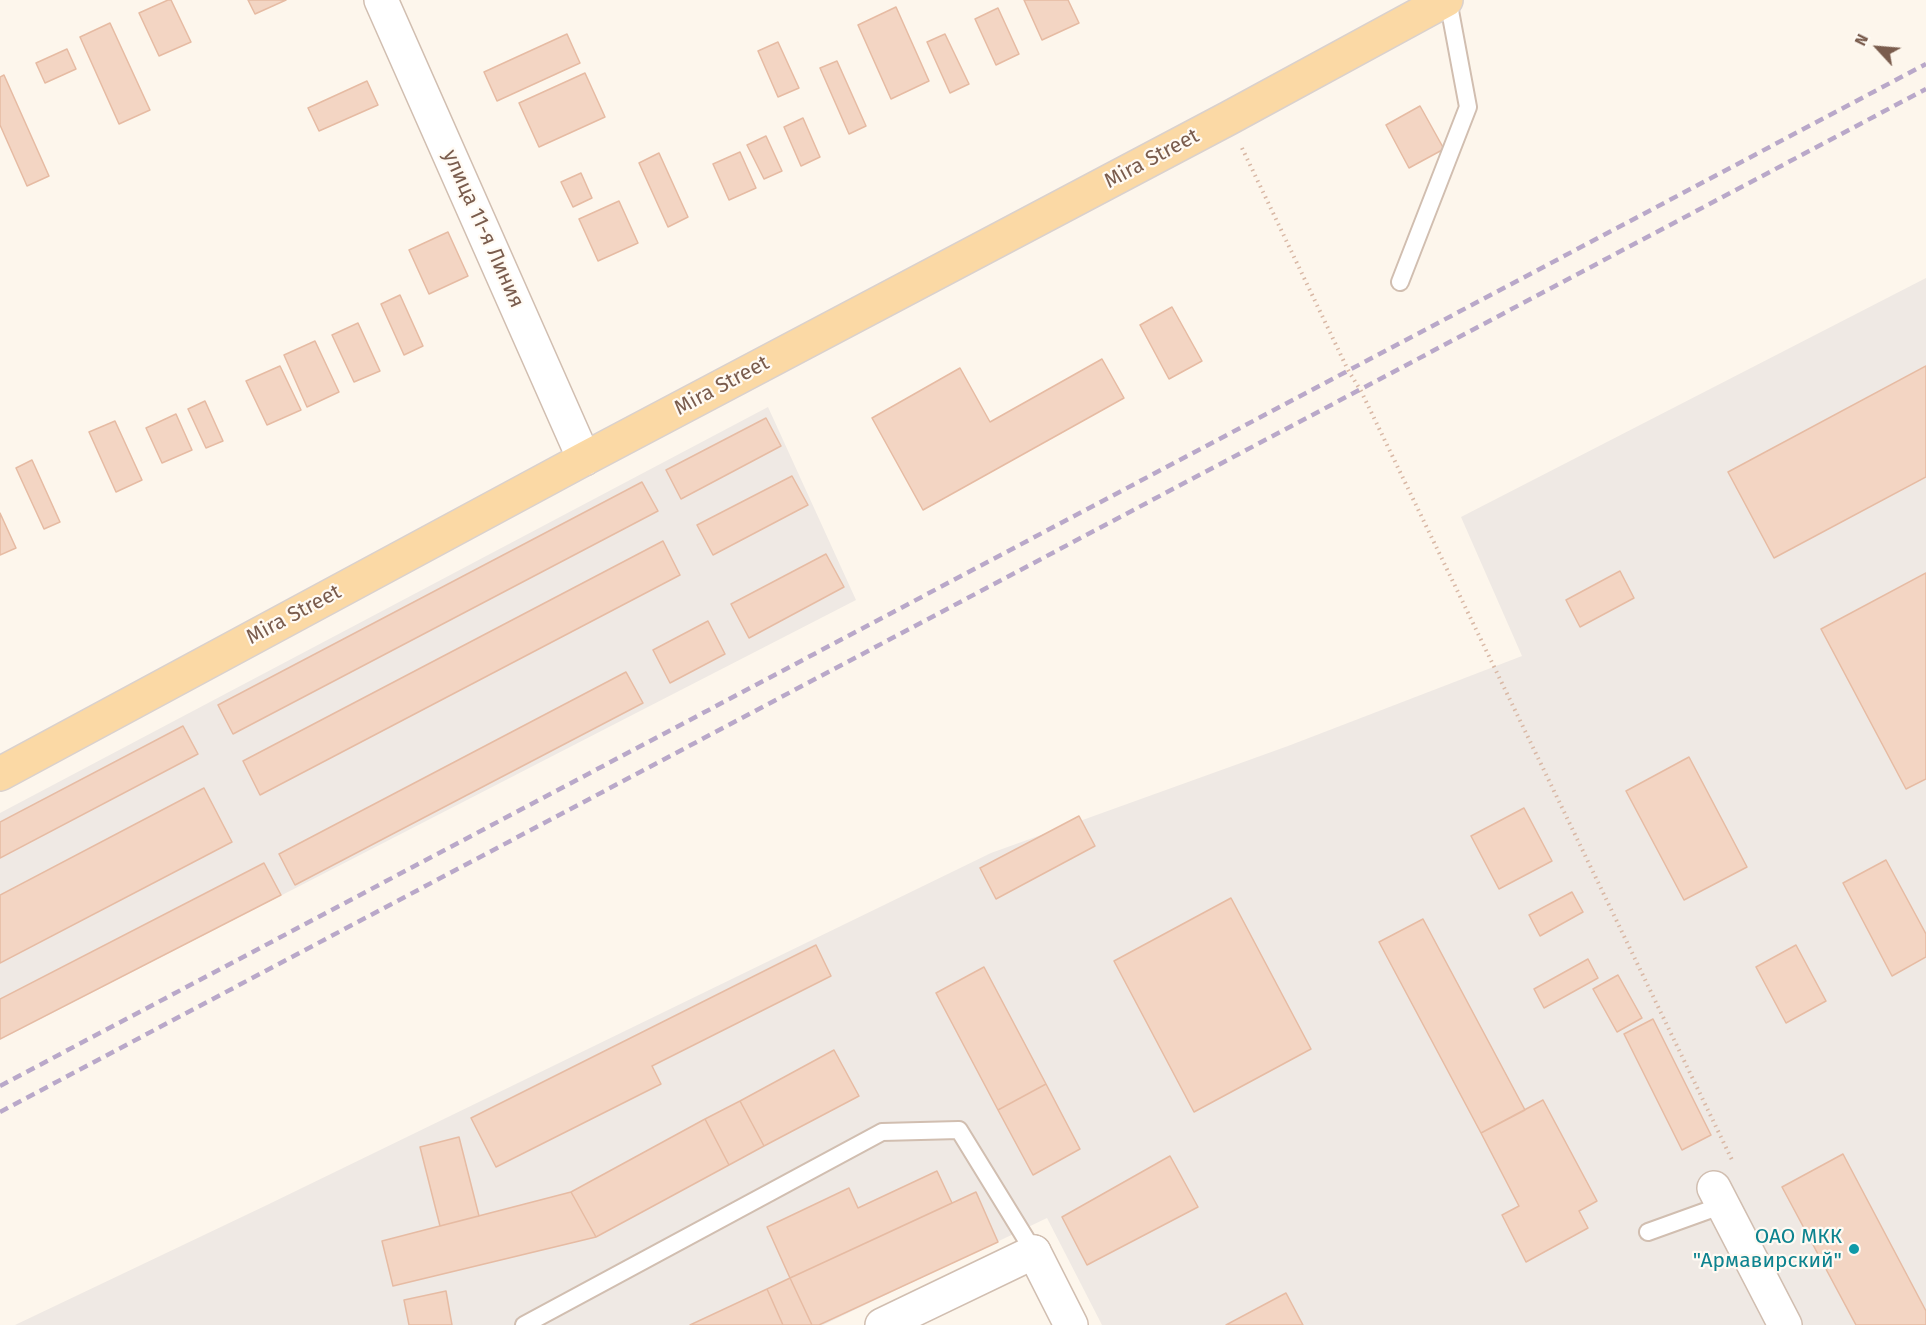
<!DOCTYPE html>
<html>
<head>
<meta charset="utf-8">
<style>
  body { margin:0 }
  #map { position:relative; width:1926px; height:1325px; overflow:hidden; background:#fdf6ec; font-family:"Fira Sans",sans-serif }
  canvas { display:block }
  .north { position:absolute; left:1848px; top:18px; width:60px; height:60px; -webkit-text-stroke:4px #fffaf3; paint-order:stroke; rotate:296deg; font-size:16px; font-weight:700; line-height:24px; text-align:center; color:#7a5c4d }
  .north::after { content:''; display:block; margin:auto; width:21px; height:27px; background:#7a5c4d; clip-path:polygon(50% 0,100% 100%,50% 72%,0 100%) }
</style>
</head>
<body>
<div id="map">
<canvas width="1926" height="1325"></canvas>
<div class="north">N</div>
</div>
<script>
const ctx = document.querySelector('canvas').getContext('2d');
ctx.lineJoin = 'round';
function paint(path, color) { ctx.fillStyle = color; ctx.fill(path, 'evenodd'); }
function stroke(path, color, width, dash) { ctx.strokeStyle = color; ctx.lineWidth = width; ctx.lineCap = dash ? 'butt' : 'round'; ctx.setLineDash(dash || []); ctx.stroke(path); }
function write(font, color, halo, rows, align = 'center') {
  ctx.font = font + ' "Fira Sans",sans-serif'; ctx.lineWidth = 4.5; ctx.setLineDash([]); ctx.textBaseline = 'middle'; ctx.strokeStyle = halo; ctx.fillStyle = color; for (const [text, x, y, turn = 0] of rows) {
    ctx.save(); ctx.translate(x, y); ctx.rotate((+turn || 0) * Math.PI / 180); ctx.textAlign = isNaN(turn) ? turn : align; if (halo) ctx.strokeText(text, 0, 0); ctx.fillText(text, 0, 0); ctx.restore();
  }
}
const industrial = new Path2D(`
  M1926,278V1325H1102L1047,1218L823,1325H15L267,1205L991,853L1288,746L1522,656L1461,517Z
  M768,407L856,600L0,1040V813Z`);
const building = new Path2D(`
  M168,0H171L191,42L159,56L139,13Z
  M248,0H286L255,14Z
  M1024,0H1068L1079,23L1042,40Z
  M896,7L929,81L891,99L858,25Z
  M998,8L1019,54L996,65L975,19Z
  M110,23L150,110L119,124L80,37Z
  M567,34L580,63L497,101L484,72Z
  M945,34L969,84L950,93L927,42Z
  M778,42L799,88L778,97L758,51Z
  M67,49L76,69L45,83L36,63Z
  M837,61L866,126L849,134L820,68Z
  M585,73L605,117L539,147L519,103Z
  M4,75L49,176L27,186L0,125V77Z
  M367,81L378,105L319,131L308,108Z
  M1420,106L1444,149L1409,168L1386,125Z
  M803,118L820,157L801,166L784,127Z
  M766,136L782,171L764,179L747,145Z
  M740,152L756,188L729,200L713,164Z
  M659,153L688,217L668,227L639,163Z
  M581,173L592,198L573,207L561,182Z
  M619,201L638,243L598,261L579,219Z
  M448,232L468,276L429,294L409,250Z
  M400,295L423,346L404,355L381,304Z
  M1172,307L1202,361L1169,379L1140,325Z
  M358,323L380,371L354,382L332,335Z
  M315,341L339,392L307,407L284,355Z
  M1102,359L1124,398L923,510L872,418L960,368L990,422Z
  M280,366L301,410L267,425L246,381Z
  M1926,366V477L1774,558L1728,472Z
  M205,401L223,441L206,448L188,409Z
  M176,414L192,450L162,463L146,428Z
  M766,418L781,446L681,499L666,470Z
  M115,421L142,480L116,492L89,432Z
  M32,460L60,522L44,529L16,468Z
  M792,476L808,505L713,555L697,525Z
  M642,482L658,511L233,734L218,705Z
  M0,513L16,548L0,555Z
  M663,541L680,575L260,795L243,761Z
  M826,554L844,587L749,638L731,604Z
  M1620,571L1634,598L1580,627L1566,600Z
  M1926,573V779L1906,789L1821,629Z
  M708,621L725,654L670,683L653,650Z
  M626,672L643,703L295,885L279,854Z
  M183,726L198,754L0,858V822Z
  M1689,757L1747,867L1684,900L1626,791Z
  M204,788L232,842L0,963V895Z
  M1524,808L1552,861L1499,889L1471,836Z
  M1079,816L1095,846L996,899L980,868Z
  M1886,860L1926,934V957L1892,976L1843,883Z
  M264,863L281,895L0,1039V999Z
  M1572,892L1583,912L1540,936L1529,915Z
  M1231,898L1311,1049L1194,1112L1114,961Z
  M1423,919L1525,1110L1481,1133L1379,942Z
  M816,945L831,976L652,1066L661,1084L496,1167L471,1118Z
  M1796,945L1826,1001L1786,1023L1756,967Z
  M1588,959L1598,978L1544,1008L1534,989Z
  M984,967L1046,1084L998,1110L936,993Z
  M1618,975L1642,1018L1617,1032L1593,989Z
  M1653,1019L1711,1135L1682,1150L1624,1034Z
  M834,1050L859,1096L764,1146L740,1101Z
  M1046,1084L1080,1149L1033,1175L998,1110Z
  M1543,1100L1597,1201L1579,1211L1588,1228L1526,1262L1502,1215L1519,1206L1481,1133Z
  M740,1101L764,1146L729,1165L705,1119Z
  M705,1119L729,1165L596,1237L571,1192Z
  M459,1137L479,1216L440,1226L420,1147Z
  M1843,1154L1926,1311V1325H1856L1782,1187Z
  M1170,1156L1198,1207L1087,1265L1062,1217Z
  M937,1171L952,1203L790,1278L767,1227L849,1188L858,1208Z
  M571,1192L596,1237L393,1286L382,1241Z
  M976,1192L998,1242L819,1325H812L790,1278Z
  M790,1278L812,1325H783L767,1289Z
  M767,1289L783,1325H690Z
  M446,1291L452,1325H409L404,1300Z
  M1286,1293L1303,1325H1226Z`);
const path = new Path2D(`
  M1242,148L1348,370L1361,391L1733,1162`);
const service = new Path2D(`
  M1400,282L1468,107L1448,0
  M1648,1232L1723,1205
  M524,1325L882,1132L959,1130L1034,1252`);
const minor = new Path2D(`
  M381,0L584,459
  M1714,1188L1785,1325
  M882,1325L1034,1252`);
const tertiary = new Path2D(`
  M1034,1252L1071,1325`);
const primary = new Path2D(`
  M0,774L584,459L1229,118L1446,0`);
const rail = new Path2D(`
  M0,1086L1926,64
  M0,1112L1926,89`);
const markers = [
  [1854,1249,6,"#0f9aa8"]
];
const streetNames = [
  ["Mira Street",1152,159,-28],
  ["улица 11-я Линия",483,229,66],
  ["Mira Street",722,386,-28],
  ["Mira Street",294,615,-28]
];
const cultureNames = [
  ["ОАО МКК",1842,1237],
  ["\"Армавирский\"",1842,1261]
];
paint(industrial, '#efe9e4');
paint(building, '#f3d5c3');
stroke(building, '#e6bba3', 1.5);
stroke(service, '#d1beb0', 20);
stroke(minor, '#d1beb0', 36);
stroke(tertiary, '#d1beb0', 36);
stroke(primary, '#dad1cd', 36);
stroke(path, '#d9b8a5', 4, [1.5, 4.5]);
stroke(service, '#fff', 16);
stroke(minor, '#fff', 33);
stroke(tertiary, '#fff', 33);
stroke(primary, '#fbd9a5', 33);
stroke(rail, '#b9a8c9', 4.5, [9, 6]);
for (const [x, y, r, color] of markers) { const dot = new Path2D(); dot.arc(x, y, r, 0, 2 * Math.PI); ctx.fillStyle = color; ctx.fill(dot); stroke(dot, '#fffaf3', 2); }
write('21px', '#7a5c4d', '#fffaf3', streetNames);
write('21px', '#0d838f', '#fffaf3', cultureNames, 'right');
</script>
</body>
</html>
